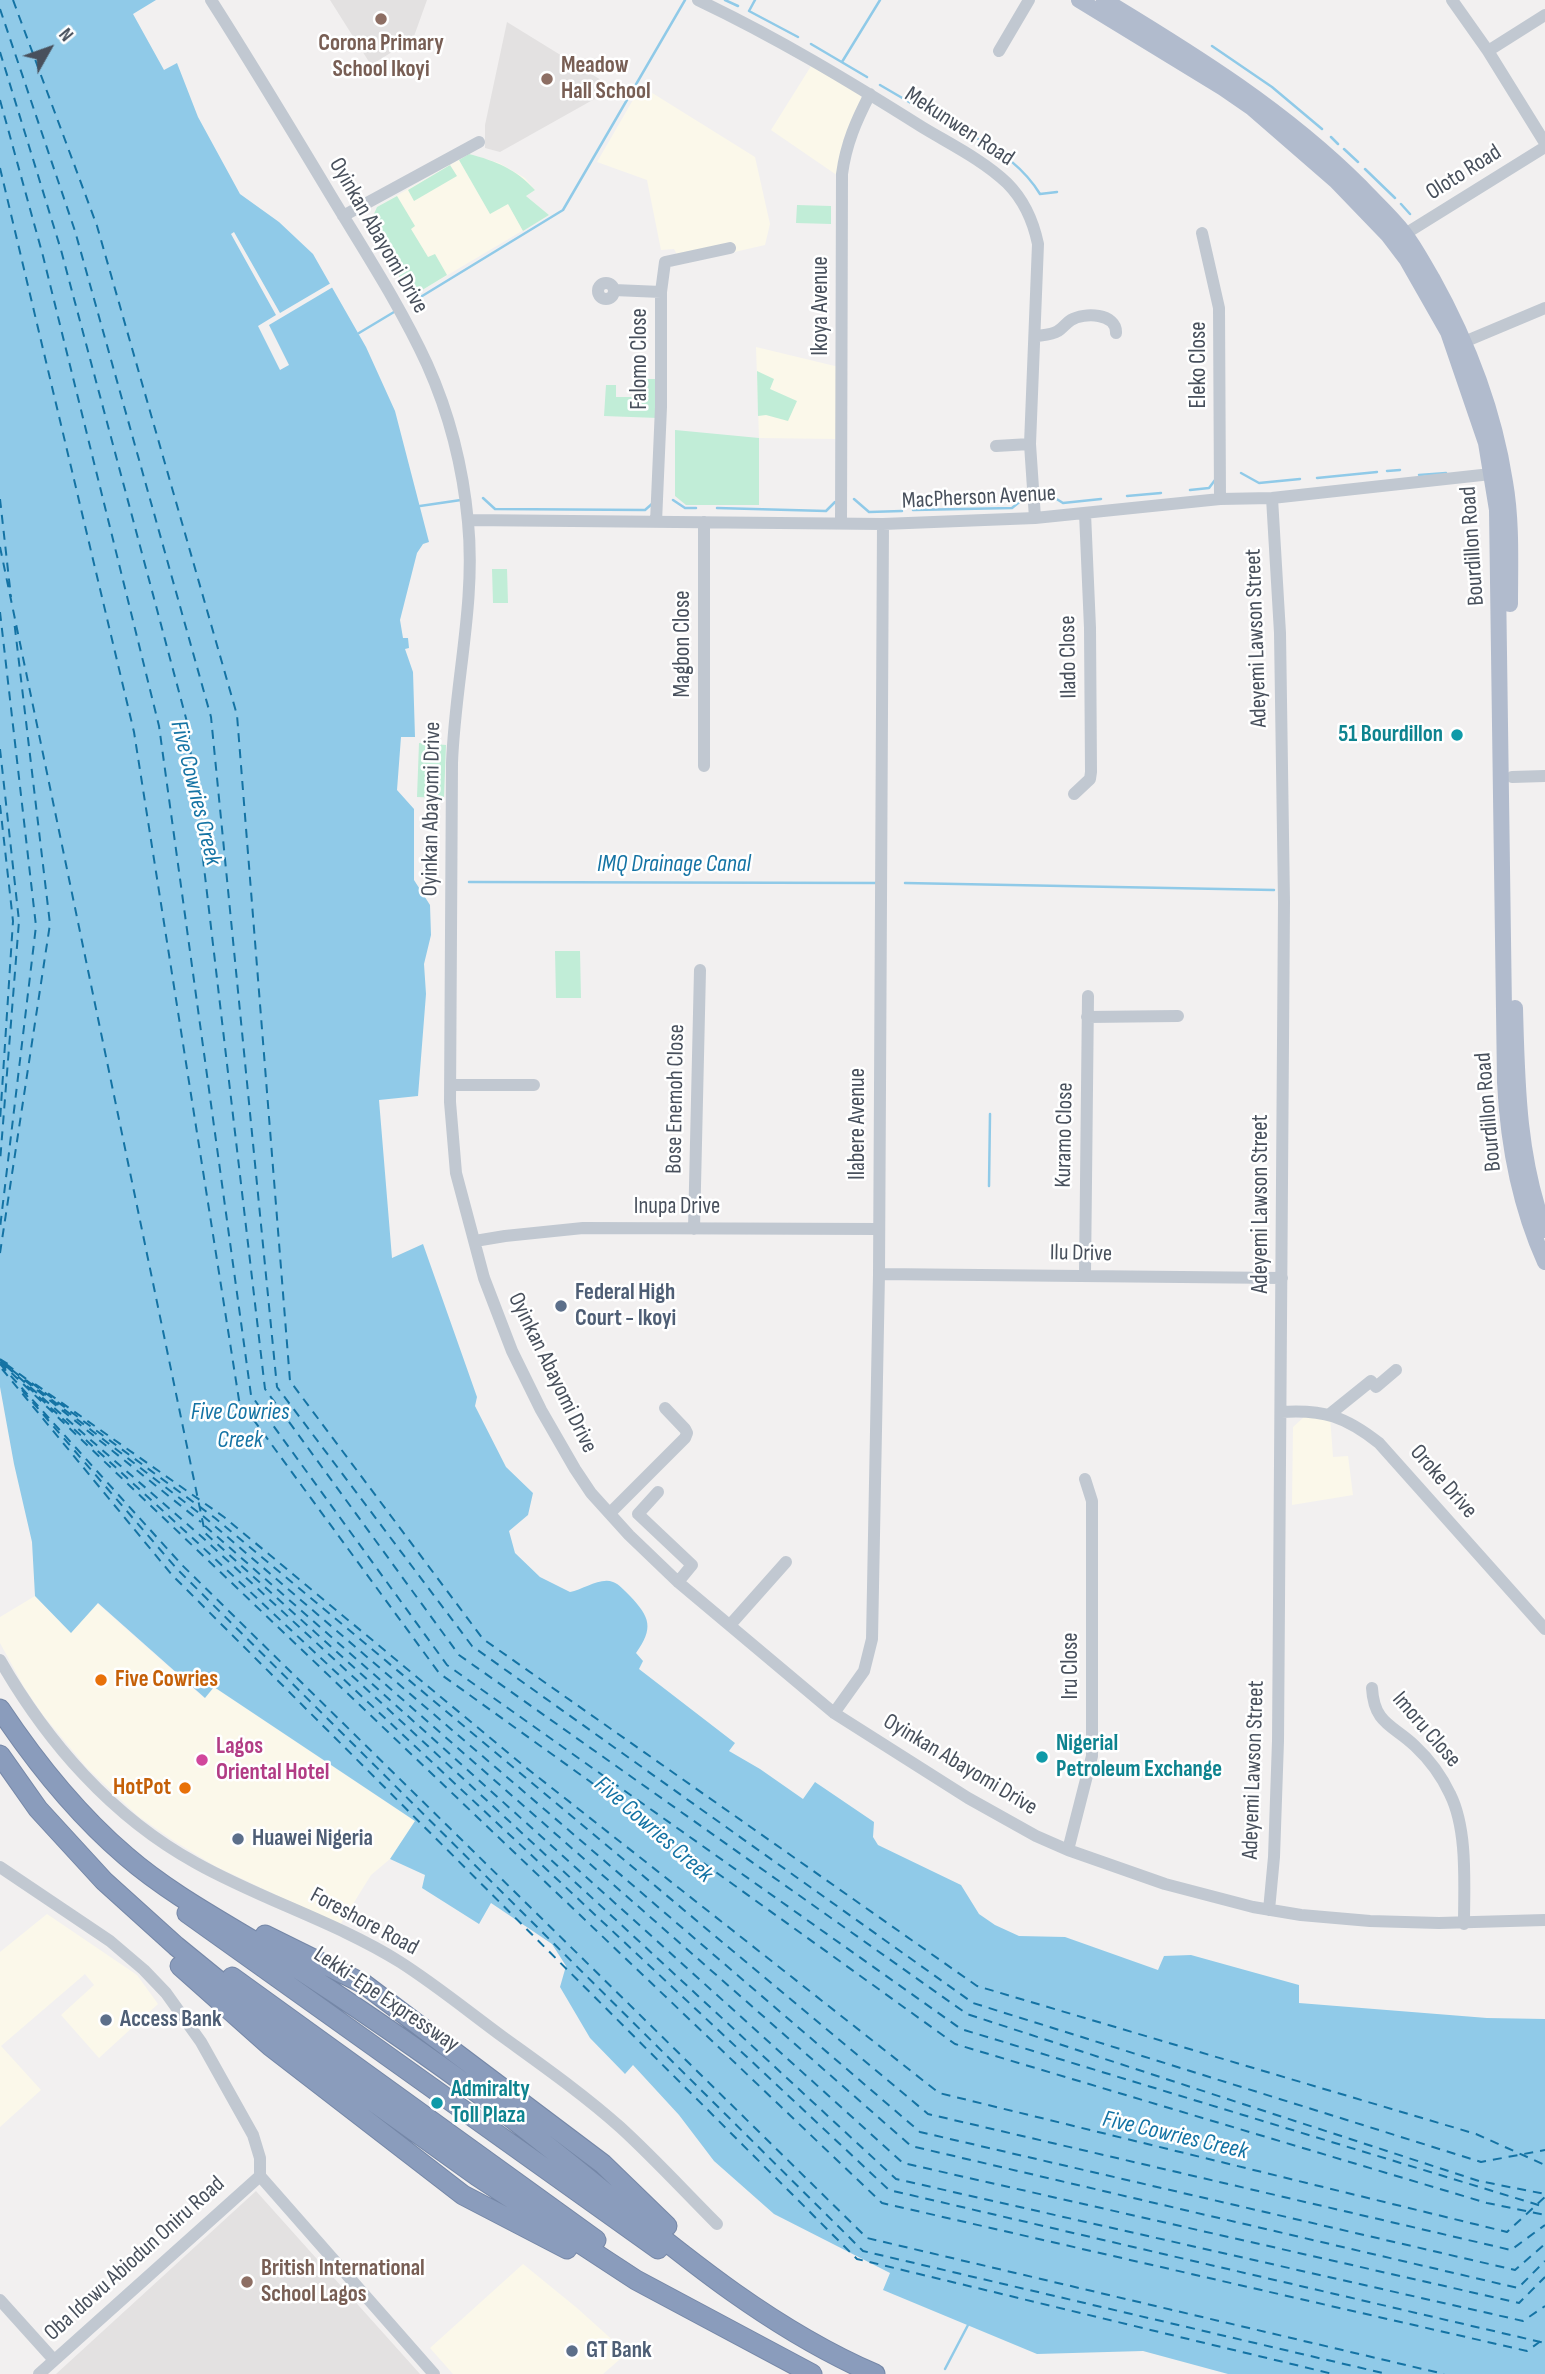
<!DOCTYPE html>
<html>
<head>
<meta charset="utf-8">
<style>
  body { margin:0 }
  #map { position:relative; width:1545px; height:2374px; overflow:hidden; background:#f2f0f0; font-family:"Sofia Sans Condensed",sans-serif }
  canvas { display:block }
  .north { position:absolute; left:14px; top:14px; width:70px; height:70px; -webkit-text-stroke:5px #fff; paint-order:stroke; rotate:50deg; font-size:19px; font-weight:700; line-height:28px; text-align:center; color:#48505c }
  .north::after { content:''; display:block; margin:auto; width:24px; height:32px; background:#48505c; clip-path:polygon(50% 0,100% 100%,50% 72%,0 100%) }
</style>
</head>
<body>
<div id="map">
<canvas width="1545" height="2374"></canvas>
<div class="north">N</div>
</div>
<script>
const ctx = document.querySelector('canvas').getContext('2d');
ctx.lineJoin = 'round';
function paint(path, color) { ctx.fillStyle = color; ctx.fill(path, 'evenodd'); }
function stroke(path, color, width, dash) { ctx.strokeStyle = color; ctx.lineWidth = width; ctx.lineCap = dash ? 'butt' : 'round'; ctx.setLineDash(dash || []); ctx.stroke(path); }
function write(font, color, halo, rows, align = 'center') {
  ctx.font = font + ' "Sofia Sans Condensed",sans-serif'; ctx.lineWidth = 5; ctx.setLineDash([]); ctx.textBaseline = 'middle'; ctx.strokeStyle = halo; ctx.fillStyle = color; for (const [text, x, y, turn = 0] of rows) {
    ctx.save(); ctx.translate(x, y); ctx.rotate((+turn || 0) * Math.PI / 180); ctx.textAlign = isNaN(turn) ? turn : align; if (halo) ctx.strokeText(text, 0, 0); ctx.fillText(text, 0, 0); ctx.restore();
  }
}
const commercial = new Path2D(`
  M813,63L859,89L862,102L843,140L845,141L841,178L771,130Z
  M641,86L755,157L770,224L765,245L682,264L674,249L661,250L647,180L597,162Z
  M469,154L499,163L525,178L535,190L526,196L549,215L419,292L405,287L369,225L377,207Z
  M756,347L839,367L838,439L759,438Z
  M1330,1416L1333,1457L1348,1456L1353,1495L1292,1505L1293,1427L1304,1417Z
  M35,1596L71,1633L97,1603L204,1698L214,1687L415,1821L390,1859L371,1875L340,1925L215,1866L174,1841L138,1816L87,1768L43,1715L24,1687L0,1643V1617Z
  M47,1914L137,1975L158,2004L99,2058L61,2015L94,1985L85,1974L1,2046L41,2090L0,2127V1952Z
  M523,2264L577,2308L627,2353L603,2374H453L430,2348Z`);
const education = new Path2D(`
  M330,0H427L413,39L371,65Z
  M507,22L614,88L500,152L485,148V125Z
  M256,2191L420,2374H56Z`);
const green = new Path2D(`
  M469,154C496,161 516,169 535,190L526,196L549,215L523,231L508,204L490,214L459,160Z
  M450,165L457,176L414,201L408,190Z
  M397,196L415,226L411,229L428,257L435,254L447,275L419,292L405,287L369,225L377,207Z
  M797,205L831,206V224L796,223Z
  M757,371L774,379L770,389L797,401L788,421L766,415L758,416Z
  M637,379H659L658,418L604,416L606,385H616V397H637Z
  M675,430L759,438V505H686L675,496Z
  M492,569H507L508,603H493Z
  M419,743L446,745L444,798L417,797Z
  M555,951H580L581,998H556Z`);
const water = new Path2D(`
  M0,0H156L133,14L164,70L177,63L198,117L240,194L279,222L313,254L366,347L395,411L429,542L423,544L417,553L400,620L403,638H408L409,648L405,649L413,672L415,737H401L397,790L414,809V880L430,905L431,935L424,964L426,994L418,1096L379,1100L392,1258L423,1244L477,1397L475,1406L506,1467L533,1493L528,1515L509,1531L515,1553L540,1577L570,1592C583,1590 600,1577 613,1582C619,1584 625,1591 630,1596C650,1617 654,1628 636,1653L643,1661L639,1669L735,1743L729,1751L760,1769L803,1799L815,1782L874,1822L873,1837L878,1845L961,1885L979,1914L995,1925L1019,1936L1065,1937L1158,1970L1164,1956L1191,1955L1299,1985V2003L1487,2018L1545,2019V2374H1228L1143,2351L1037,2354L883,2290L890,2273L774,2214L714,2161L679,2115L633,2065L625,2074L590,2038L560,1987L566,1966L552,1944L491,1903L479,1924L422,1888L425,1875L390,1859L415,1821L214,1687L205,1698L98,1603L71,1633L35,1596L32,1542L14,1464L0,1387Z`);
const pier = new Path2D(`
  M234,232L280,313L331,283L333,287L269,325L289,365L280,370L258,326L276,315L231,234Z`);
const stream = new Path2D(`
  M725,0L738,6
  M755,0L749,11L798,37
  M811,44L867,77
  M1212,46L1272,87L1322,129
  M842,62L880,0
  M880,85L940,120L958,128
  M975,137C1001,152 1024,168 1040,194L1057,192
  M1331,137L1338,144
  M1344,149L1358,162
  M1365,169L1395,198
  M1401,204L1410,214
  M414,301L563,210L685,0
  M359,333L394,312
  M1387,471L1400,470
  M1241,473L1259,483L1300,479
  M1419,475L1446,473
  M1317,478L1377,472
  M1190,490L1209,488L1215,480
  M1047,493L1063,503L1101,499
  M1127,496L1161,493
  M483,498L495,509L645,510L653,503
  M854,499L869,512L902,511
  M673,500L685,508H696
  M420,506L461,500
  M717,508L826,511L835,502
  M913,510L1012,508L1028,495
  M469,882L876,883
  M905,883L1274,890
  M989,1186L990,1114
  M945,2369L968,2325`);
const ferry = new Path2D(`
  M13,0L97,226L237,715L290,1381L483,1639L977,1986L1476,2134L1545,2165
  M0,9L75,231L211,717L277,1387L472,1646L973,2003L1481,2162L1545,2150
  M0,52L61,250L187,722L265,1389L459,1655L967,2014L1479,2181L1545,2194
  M0,100L43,256L159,726L251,1395L447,1665L961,2029L1545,2207
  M0,168L134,732L239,1400L439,1673L955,2044L1487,2203L1545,2215
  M0,499L11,597
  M0,547L205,1533L903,2163L1519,2303L1545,2277
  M0,612L36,926L0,1228
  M0,749L19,921L0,1162
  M0,805L13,921L0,1121
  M0,1253L50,924L14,620
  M0,1359L8,1364
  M0,1360L7,1366
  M0,1362L882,2203L1527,2351L1545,2338
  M0,1364L182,1565L867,2238L1444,2374
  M6,1364L215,1518L928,2114L1511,2250L1545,2225
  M6,1366L202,1537L896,2179L1523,2321L1545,2306
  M2,1369L172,1575L857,2259L1333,2374
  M12,1370L201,1522
  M26,1380L199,1513
  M35,1384L224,1517L524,1766L939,2093L1507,2232L1545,2197
  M27,1386L198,1543L889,2190L1545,2343
  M22,1390L177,1569L863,2251L1387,2374
  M203,1516L920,2132L1515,2270L1545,2244
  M205,1526L911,2146L1518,2288L1545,2261`);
const minor = new Path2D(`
  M211,0C252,64 291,129 330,194C363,249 400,305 427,364C449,413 463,468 468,522C476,603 455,682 452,763L450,1102L456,1173L484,1278L512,1351L541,1410L575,1469L591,1493L629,1535L678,1582L834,1713L968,1798L1036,1836L1068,1850L1165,1884L1253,1907L1301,1915L1370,1921L1439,1923L1545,1920
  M698,0C776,37 849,81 922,127C950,144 983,160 1007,183C1024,200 1033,220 1038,244L1030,444L1035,518
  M1452,0L1488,51L1545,143
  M999,51L1029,0
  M1488,51L1545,15
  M343,216L479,142
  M1202,233L1219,308L1220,499
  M1405,234L1545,147
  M598 291a8 8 0 1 1 16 0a8 8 0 1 1-16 0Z
  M614,290L661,292
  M1036,336C1043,335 1052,335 1058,331C1063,328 1066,323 1071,320C1084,312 1117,313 1116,333
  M1464,342L1545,308
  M996,446L1030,444
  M468,520L883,524L1035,518L1220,499L1272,498L1491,474
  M656,522L661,407V292L665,262L730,248
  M841,523L842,174C846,144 856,121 870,94
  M704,766V522
  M1512,777L1545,776
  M1074,794L1090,779L1091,772L1090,628L1085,513
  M1087,1017L1178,1016
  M451,1085H534
  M694,1229L700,970
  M475,1241L505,1236L583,1228L879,1229
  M879,1274L1282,1278
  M1085,1274L1088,996
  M1281,1412C1324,1409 1346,1417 1379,1443L1545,1629
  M1330,1414L1371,1381L1376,1387L1396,1370
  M658,1492L638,1514L692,1565L678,1582
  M610,1513L685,1438L687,1433L685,1429L665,1408
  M730,1625L786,1562
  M0,1660C47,1742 112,1817 196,1863C262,1900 336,1922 400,1962C436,1985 469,2012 503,2037C543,2066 583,2094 620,2127C654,2158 685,2192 717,2224
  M1372,1688C1374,1724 1393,1725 1415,1746C1430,1760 1442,1777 1450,1794C1468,1830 1464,1885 1464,1924
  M834,1713L864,1671L872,1639L879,1274L883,524
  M1068,1850L1092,1756V1501L1085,1479
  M0,1867L110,1941L144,1970L166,1993L201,2042L253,2135L260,2158V2176
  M1269,1910L1274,1857L1278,1741L1284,902L1280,633L1272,498
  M260,2176L434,2374
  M0,2300L54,2360
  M39,2374L260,2176`);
const major = new Path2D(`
  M1079,0L1223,88L1252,108L1336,181L1388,235L1407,260L1448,332L1486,443L1497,510L1505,1082C1508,1144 1519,1204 1545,1262
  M1104,0C1195,55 1285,111 1361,187C1375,202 1391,216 1404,233C1415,247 1423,263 1432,278C1467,341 1494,411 1505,482C1512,522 1510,564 1510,604
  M1515,1008C1517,1084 1518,1158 1545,1230`);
const highway = new Path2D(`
  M0,1709C36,1763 77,1814 126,1856C171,1895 225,1923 275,1954C348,2001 420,2050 490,2102C616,2194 731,2312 875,2374
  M0,1755L38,1809L104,1881L176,1946L322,2065L477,2176L636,2280L812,2374
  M187,1913L658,2249
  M265,1935L364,1984L603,2164L667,2226
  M180,1966L270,2046L463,2195L567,2249
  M232,1977L596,2240`);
const markers = [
  [381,19,7,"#8d6e63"],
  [547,79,7,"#8d6e63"],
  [1457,735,7,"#0f9aa8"],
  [561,1306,7,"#5c6f8a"],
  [101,1680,7,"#e8710a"],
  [1042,1757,7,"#0f9aa8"],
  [202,1760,7,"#d1479c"],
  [185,1788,7,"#e8710a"],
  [238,1839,7,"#5c6f8a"],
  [106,2020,7,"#5c6f8a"],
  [437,2103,7,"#0f9aa8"],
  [247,2282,7,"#8d6e63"],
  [572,2351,7,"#5c6f8a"]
];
const educationNames = [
  ["Corona Primary",381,44,"center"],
  ["School Ikoyi",381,70,"center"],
  ["Meadow",561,66],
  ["Hall School",561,92],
  ["British International",261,2269],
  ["School Lagos",261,2295]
];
const streetNames = [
  ["Mekunwen Road",959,127,33],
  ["Oloto Road",1464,173,-32],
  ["Oyinkan Abayomi Drive",378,236,60],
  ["Ikoya Avenue",821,306,-90],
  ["Falomo Close",640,359,-90],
  ["Eleko Close",1199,365,-90],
  ["MacPherson Avenue",979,498,-3],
  ["Bourdillon Road",1473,546,-94],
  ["Adeyemi Lawson Street",1257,638,-92],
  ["Magbon Close",683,644,-90],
  ["Ilado Close",1069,657,-91],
  ["Oyinkan Abayomi Drive",432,809,-89],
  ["Bose Enemoh Close",676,1099,-89],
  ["Bourdillon Road",1489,1112,-95],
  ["Ilabere Avenue",858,1124,-90],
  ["Kuramo Close",1065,1135,-89],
  ["Adeyemi Lawson Street",1261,1204,-90],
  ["Inupa Drive",677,1207],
  ["Ilu Drive",1081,1254,1],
  ["Oyinkan Abayomi Drive",552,1373,64],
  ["Oroke Drive",1443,1482,49],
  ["Iru Close",1071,1666,-90],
  ["Imoru Close",1426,1730,49],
  ["Oyinkan Abayomi Drive",960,1765,31],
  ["Adeyemi Lawson Street",1254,1770,-88],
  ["Foreshore Road",364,1922,28],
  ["Lekki-Epe Expressway",386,2000,34],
  ["Oba Idowu Abiodun Oniru Road",135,2259,-42]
];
const cultureNames = [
  ["51 Bourdillon",1443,735,"right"],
  ["Nigerial",1056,1744],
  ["Petroleum Exchange",1056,1770],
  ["Admiralty",451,2090],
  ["Toll Plaza",451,2116]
];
const serviceNames = [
  ["Federal High",575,1293],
  ["Court - Ikoyi",575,1319],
  ["Huawei Nigeria",252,1839],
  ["Access Bank",120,2020],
  ["GT Bank",586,2351]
];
const foodNames = [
  ["Five Cowries",115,1680],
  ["HotPot",171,1788,"right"]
];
const hotelNames = [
  ["Lagos",216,1747],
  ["Oriental Hotel",216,1773]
];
const waterNames = [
  ["Five Cowries Creek",195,793,76],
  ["IMQ Drainage Canal",674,865],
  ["Five Cowries",240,1413],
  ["Creek",240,1441],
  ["Five Cowries Creek",653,1830,41],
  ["Five Cowries Creek",1175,2136,13]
];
paint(commercial, '#fbf8ea');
paint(education, '#e3e1e1');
paint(green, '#c1edd7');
paint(water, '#90cae8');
paint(pier, '#f2f0f0');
stroke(stream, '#90cae8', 2.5);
stroke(ferry, '#1473a4', 2, [9, 7]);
stroke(highway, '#7587a7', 21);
stroke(minor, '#c1c8d1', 12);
stroke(major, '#b1bbcd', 16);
stroke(highway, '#8a9cbc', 19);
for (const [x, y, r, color] of markers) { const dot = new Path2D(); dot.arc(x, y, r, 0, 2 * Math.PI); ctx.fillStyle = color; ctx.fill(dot); stroke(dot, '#fff', 2.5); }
write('bold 23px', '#785e54', '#fff', educationNames, 'left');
write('23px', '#48505c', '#fff', streetNames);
write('bold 23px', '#0d838f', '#fff', cultureNames, 'left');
write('bold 23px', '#4e5e75', '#fff', serviceNames, 'left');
write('bold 23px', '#c56008', '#fff', foodNames, 'left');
write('bold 23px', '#b23c85', '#fff', hotelNames, 'left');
write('italic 24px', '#1473a4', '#fff', waterNames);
</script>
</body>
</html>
